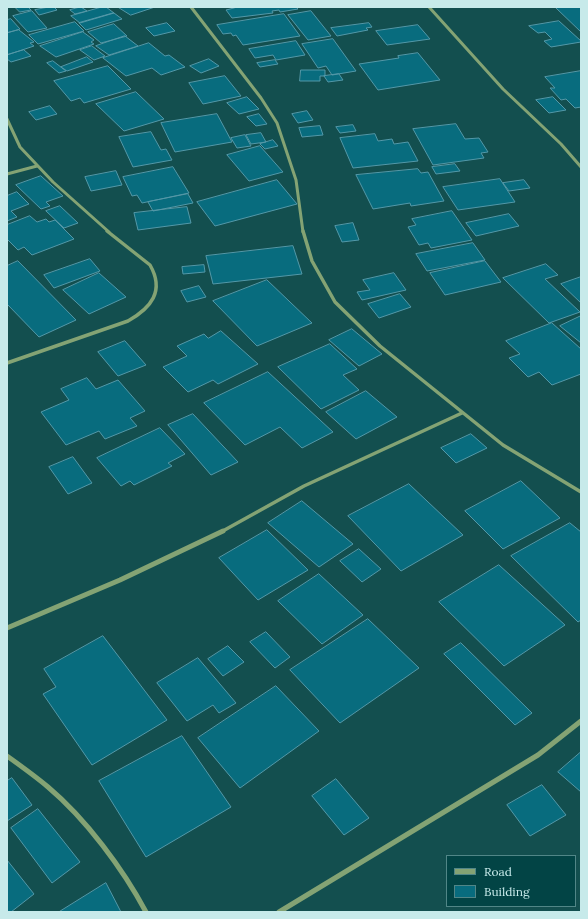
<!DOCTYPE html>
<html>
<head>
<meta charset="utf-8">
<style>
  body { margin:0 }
  #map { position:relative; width:588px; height:919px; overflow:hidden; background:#134f4f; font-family:Lora,serif }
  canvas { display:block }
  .frame { position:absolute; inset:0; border:8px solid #c7eaea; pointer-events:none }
  .legend { position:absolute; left:446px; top:855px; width:130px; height:52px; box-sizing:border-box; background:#024445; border:1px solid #518687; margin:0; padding:5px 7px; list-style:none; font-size:12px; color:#c7eaea }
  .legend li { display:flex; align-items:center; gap:8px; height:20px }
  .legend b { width:20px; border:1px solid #518687 }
</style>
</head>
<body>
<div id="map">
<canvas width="588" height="919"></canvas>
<div class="frame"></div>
<ul class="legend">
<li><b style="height:5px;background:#84a374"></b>Road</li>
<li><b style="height:11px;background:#086c7e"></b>Building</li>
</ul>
</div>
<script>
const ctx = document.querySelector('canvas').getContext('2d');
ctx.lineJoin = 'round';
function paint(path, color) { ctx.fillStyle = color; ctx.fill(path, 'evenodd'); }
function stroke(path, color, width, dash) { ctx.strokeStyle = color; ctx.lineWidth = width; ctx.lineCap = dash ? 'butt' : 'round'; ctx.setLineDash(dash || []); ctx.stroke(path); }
const building = new Path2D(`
  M15,7H28L31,10L20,12Z
  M49,7H54L57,10L39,15L35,10Z
  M81,7L87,11L75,14L70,10Z
  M102,7H106L114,13L80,23L71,16Z
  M118,7H155L131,15Z
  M233,7H296L298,9L280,12L279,10L272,11L273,13L232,18L226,10L234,8Z
  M562,7H581V32L556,8Z
  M32,11L47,28L28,32L13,16Z
  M311,11L331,36L308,40L288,15Z
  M114,13L122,19L86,30L79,23Z
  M284,14L300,36L243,45L236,35L233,36L231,33L223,34L217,25Z
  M11,19L20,29L7,33V20Z
  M559,21L581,41V42L551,47L544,41L552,39L545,32L538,33L529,26Z
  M75,22L84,31L38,44L29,35Z
  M167,23L175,31L154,36L146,28Z
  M369,23L372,27L366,28L368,30L337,36L331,28Z
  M114,24L127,36L101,43L88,32Z
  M418,25L430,39L387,45L376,31Z
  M19,30L34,42L30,43L34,46L7,55V33Z
  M83,32L94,40L91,42L94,44L56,57L40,46Z
  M125,36L138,46L109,55L96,46Z
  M333,39L356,71L332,75L326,66L318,68L302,44Z
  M296,41L305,55L276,60L273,55L255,58L249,49Z
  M149,43L165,56L169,55L185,67L161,75L152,68L126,76L103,58Z
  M92,46L105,56L94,60L80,50Z
  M24,50L31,56L11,62L7,59V55Z
  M418,53L440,80L378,90L359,64L399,58L398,56Z
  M87,57L93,62L67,71L61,67Z
  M209,59L219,66L201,73L190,66Z
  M275,60L278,64L260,67L257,63Z
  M53,61L66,71L59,73L47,63Z
  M108,66L131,89L84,103L80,98L71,101L54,81Z
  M301,70H325V76H320V81H300Z
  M581,71V107L575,108L566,99L561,100L550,88H555L545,77Z
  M339,74L343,80L328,82L324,76Z
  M225,76L241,96L203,104L189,83Z
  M136,92L164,119L124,131L96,104Z
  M247,97L259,109L239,114L227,103Z
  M553,97L566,110L549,113L536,100Z
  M50,106L57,114L36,120L29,112Z
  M307,111L313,120L298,123L292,114Z
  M217,114L232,142L175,152L161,123Z
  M259,114L267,124L256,126L247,117Z
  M456,124L465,139L479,138L488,152L481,153L484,158L433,165L413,129Z
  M353,125L356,131L340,133L336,127Z
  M320,126L323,135L302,137L299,128Z
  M151,132L161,150L166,149L172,160L133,167L119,137Z
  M261,133L266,142L251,144L246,135Z
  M375,134L378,141L392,139L394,144L408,142L418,161L353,168L340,138Z
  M245,135L251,146L237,148L231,138Z
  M273,140L278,146L265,149L260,144Z
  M260,146L283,172L249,181L227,155Z
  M455,164L460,171L436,174L432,167Z
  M173,167L189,193L142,203L137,195L132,196L123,177Z
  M418,169L421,173L428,172L444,201L411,206L410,203L373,209L356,175Z
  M116,171L122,185L91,191L85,177Z
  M41,176L63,196L46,202L50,206L41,209L16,185Z
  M500,179L515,202L458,210L443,187Z
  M277,180L297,204L215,226L197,202Z
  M524,180L530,188L509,191L503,183Z
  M17,192L29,204L11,211L17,217L7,221V196Z
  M188,194L193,203L153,211L148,202Z
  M60,206L78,223L64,228L46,211Z
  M187,207L191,223L138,230L134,213Z
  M452,211L472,240L431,248L428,243L419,245L408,227L416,225L412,219Z
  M509,214L519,226L476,236L466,223Z
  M30,216L37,222L46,219L49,222L55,220L74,239L32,255L24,247L18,250L7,239V225Z
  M353,223L359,240L342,242L335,226Z
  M473,243L485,260L427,271L416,254Z
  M293,246L302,274L213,284L206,256Z
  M90,259L100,271L54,288L44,275Z
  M18,261L76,320L39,337L7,304V266Z
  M485,261L501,282L445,295L430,273Z
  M546,264L558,275L545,279L580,312L549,323L503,278Z
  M204,265L205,272L183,274L182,267Z
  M99,273L126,297L89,314L63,290Z
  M394,273L406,290L362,300L357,292L370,290L363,280Z
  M581,277V303L561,284Z
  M267,280L312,323L257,346L213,301Z
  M199,286L206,297L187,302L181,291Z
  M400,294L411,307L379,318L368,304Z
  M581,316V343L560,326Z
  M552,323L581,349V374L552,385L539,372L528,377L509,358L520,354L506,341Z
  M352,329L382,354L359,366L329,340Z
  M221,331L258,364L218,384L213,380L188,392L163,367L187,356L177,346L204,334L208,338Z
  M125,341L146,365L118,376L98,352Z
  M330,344L357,369L343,375L359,390L321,409L278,367Z
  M268,372L333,432L302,448L280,427L245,445L204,403Z
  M87,378L96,389L118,380L145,411L130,418L137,426L105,439L99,431L66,445L41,412L69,400L61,389Z
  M366,391L397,417L356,439L326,412Z
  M193,414L238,462L211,475L168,425Z
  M160,428L185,454L168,463L172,466L134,485L130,481L121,486L97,458Z
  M471,434L487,448L456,463L441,448Z
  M73,457L92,483L68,494L49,467Z
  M521,481L560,518L503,549L465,511Z
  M409,484L463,535L401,571L348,516Z
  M302,501L353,544L319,567L268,523Z
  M570,523L581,532V620L578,622L511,556Z
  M267,530L308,570L258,600L219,558Z
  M359,549L381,569L362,582L340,561Z
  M499,565L565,625L504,666L439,602Z
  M319,574L363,615L322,644L278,601Z
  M368,619L419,668L340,723L290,670Z
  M266,632L290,657L275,668L250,642Z
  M103,636L167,720L92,765L43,694L56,687L44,669Z
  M461,643L532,713L515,725L444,654Z
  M228,646L244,662L223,676L208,659Z
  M198,658L236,703L219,713L213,705L187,721L157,683Z
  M276,686L319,731L240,788L198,738Z
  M182,736L231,807L146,857L99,781Z
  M581,752V792L558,772Z
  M12,778L32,805L7,821V781Z
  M336,779L369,818L344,835L312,796Z
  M542,785L566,815L530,836L507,805Z
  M38,809L80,862L52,883L11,828Z
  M7,860L34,894L11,912H7Z
  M106,883L121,912H59Z`);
const streetFar2 = new Path2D(`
  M191,7L261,98L277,123L296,180L303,232
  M429,7L503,89L561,144L581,167
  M7,119L20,147L53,182L109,232
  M7,174L37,166`);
const streetFar1 = new Path2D(`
  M303,231L312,261L335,302L380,346L503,445L581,492
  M7,363L128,321C151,308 165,291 150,265L107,231
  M221,532L304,486L462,413`);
const street = new Path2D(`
  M7,628L120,580L223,531
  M7,756C21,766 35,776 48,787C86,819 123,869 146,912
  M279,912L538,755L581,721`);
paint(building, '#086c7e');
stroke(building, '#5398a8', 1);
stroke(streetFar2, '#84a374', 3);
stroke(streetFar1, '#84a374', 3.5);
stroke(street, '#84a374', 5);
</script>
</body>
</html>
